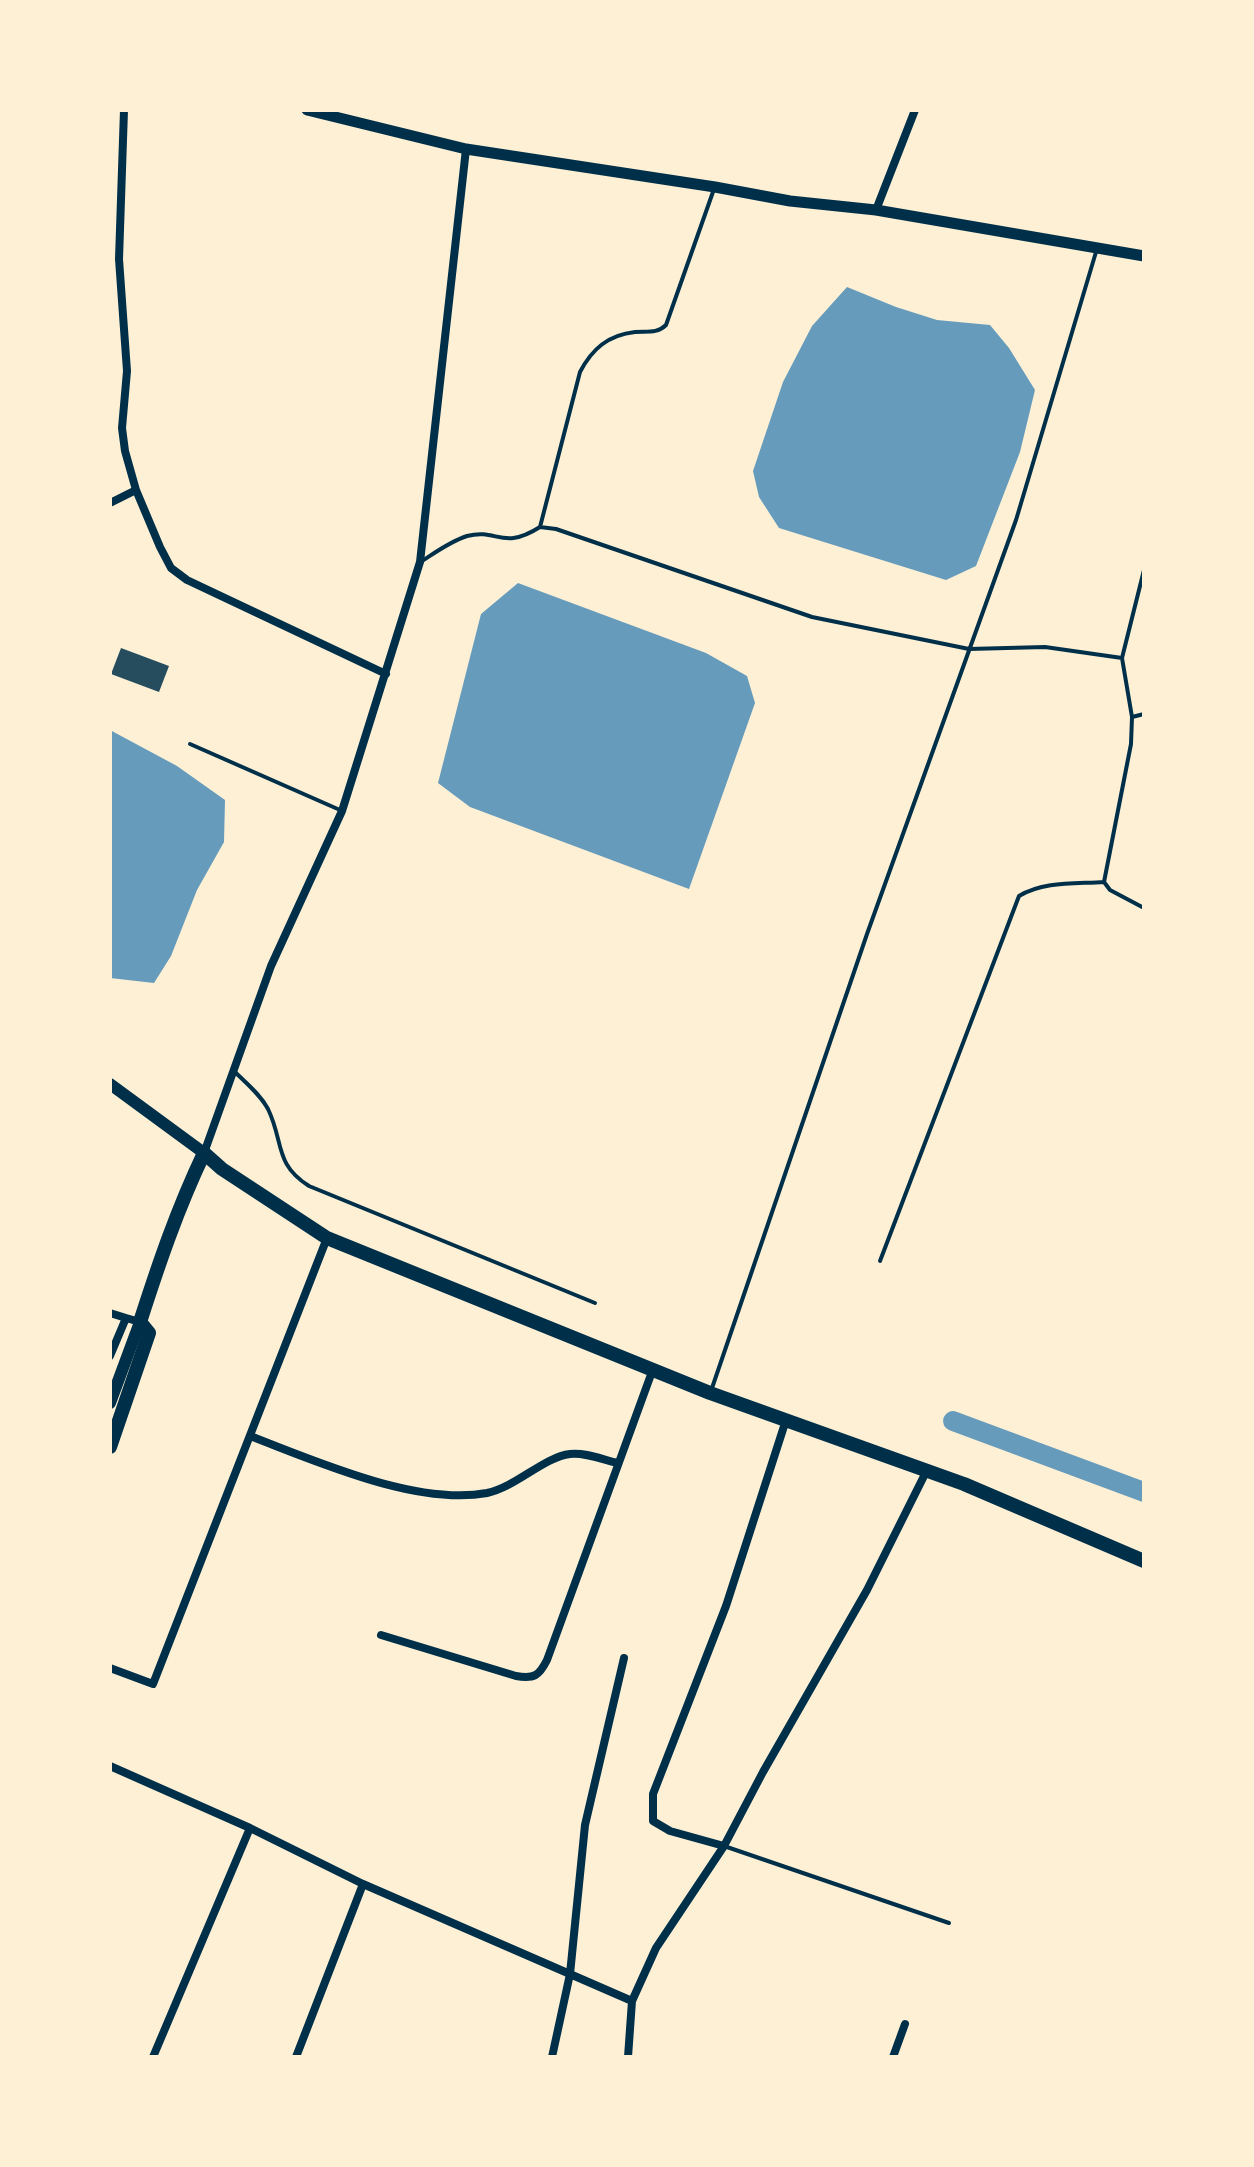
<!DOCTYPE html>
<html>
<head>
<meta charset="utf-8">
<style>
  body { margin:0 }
  #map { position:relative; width:1254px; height:2167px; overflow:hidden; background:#fdf0d5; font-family:Barlow,sans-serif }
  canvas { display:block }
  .frame { position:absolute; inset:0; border:112px solid #fdf0d5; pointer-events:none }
</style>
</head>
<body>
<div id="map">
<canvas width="1254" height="2167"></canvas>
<div class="frame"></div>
</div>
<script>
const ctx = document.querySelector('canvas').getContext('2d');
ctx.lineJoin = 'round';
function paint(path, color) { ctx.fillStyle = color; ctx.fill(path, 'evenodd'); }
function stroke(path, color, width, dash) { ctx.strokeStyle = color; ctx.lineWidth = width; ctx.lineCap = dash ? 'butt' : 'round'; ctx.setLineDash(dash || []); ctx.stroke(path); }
const water = new Path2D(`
  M847,287L896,307L937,320L990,325L1009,348L1035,390L1020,452L976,566L946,580L779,528L759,497L753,471L783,382L812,326Z
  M518,583L706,653L747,676L755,703L689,889L470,807L438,783L481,614Z
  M110,730L177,766L225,800L224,842L197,890L171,956L154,983L110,978Z`);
const canal = new Path2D(`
  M953,1421L1144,1492`);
const building = new Path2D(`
  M121,648L169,666L159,692L111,674Z`);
const service = new Path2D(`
  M540,527L580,372C592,349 608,335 635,332C647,331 657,334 666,325L714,189
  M422,561C436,552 451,541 467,536C498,528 502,551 540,527L556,529L812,617L969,649L1045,647L1122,658
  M1144,570L1122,658L1132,717L1131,744L1104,882L1110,890L1144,908
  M1132,717L1144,714
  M190,744L340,810
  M234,1071C246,1083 260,1094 268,1109C284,1142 274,1164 309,1186L595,1303
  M880,1261L1019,896C1044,881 1075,884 1104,882
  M711,1391L867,934L1016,520L1096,252
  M724,1846L949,1923`);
const minor = new Path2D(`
  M124,110L119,259L127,371L122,428L125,451L136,490L160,547L171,568L187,580L386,674
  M876,210L915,110
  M110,503L136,490
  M204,1153L271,966L342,811L420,562L466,149
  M110,1313L126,1318
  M110,1356L126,1318L140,1322
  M250,1436C316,1461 416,1506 487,1493C516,1487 544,1457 570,1454C585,1452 604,1460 618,1463
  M381,1635L516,1676C534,1679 539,1676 547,1660L653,1369
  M110,1668L153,1684L327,1238
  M110,1766L250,1828L363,1884L632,2001
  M724,1846L670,1831L653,1821V1794L726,1606L786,1420
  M153,2057L250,1828
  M296,2057L363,1884
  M552,2057L570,1974L585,1825L624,1658
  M628,2057L632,2001L656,1948L724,1846L763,1772L867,1590L927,1470
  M893,2057L905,2024`);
const tertiary = new Path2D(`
  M307,110L466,149L715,187L790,201L876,210L1144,256`);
const secondary = new Path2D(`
  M110,1084L204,1153
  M110,1403L140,1322`);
const primary = new Path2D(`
  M110,1447L149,1333L140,1322C159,1263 177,1210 204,1153L222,1169L327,1238L710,1393L964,1484L1144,1561`);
paint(water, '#669bbc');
stroke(canal, '#669bbc', 20);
paint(building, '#264d5e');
stroke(service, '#003049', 4);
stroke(minor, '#003049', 8);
stroke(tertiary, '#003049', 11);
stroke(secondary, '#003049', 12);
stroke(primary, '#003049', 14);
</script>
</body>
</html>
